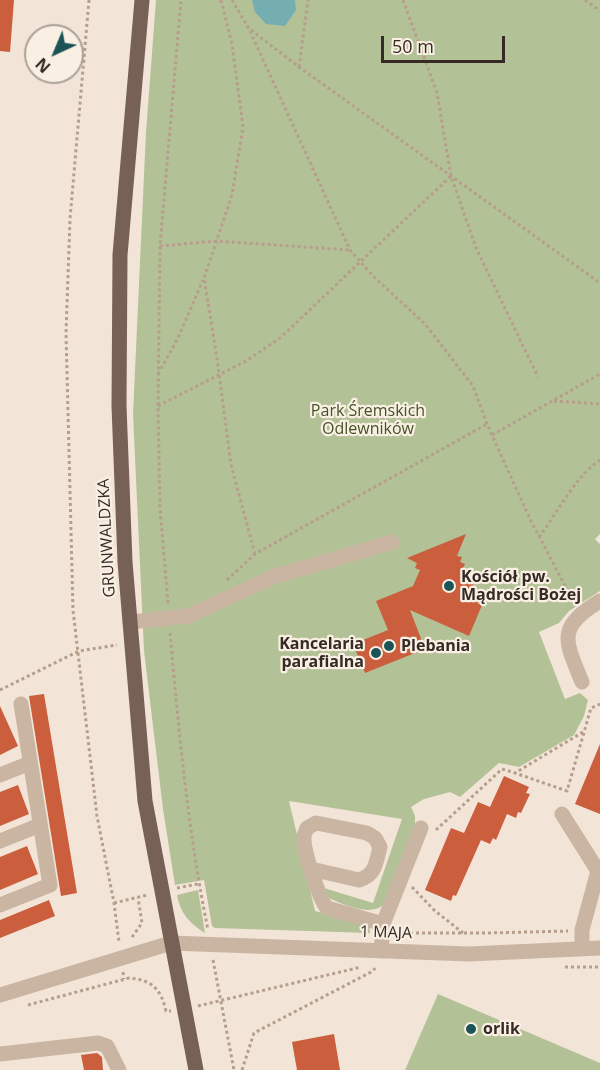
<!DOCTYPE html>
<html>
<head>
<meta charset="utf-8">
<style>
  body { margin:0 }
  #map { position:relative; width:600px; height:1070px; overflow:hidden; background:#f2e5d7; font-family:"Open Sans",sans-serif }
  canvas { display:block }
  .north { position:absolute; left:24px; top:24px; width:60px; height:60px; box-sizing:border-box; background:#f9efe3; border:2px solid #aba097; border-radius:50%; rotate:224deg; font-size:16px; font-weight:700; line-height:24px; text-align:center; color:#352a25 }
  .north::after { content:''; display:block; margin:auto; width:21px; height:27px; background:#1a5457; clip-path:polygon(50% 0,100% 100%,50% 72%,0 100%) }
  .scale { position:absolute; left:381px; top:36px; width:124px; height:27px; box-sizing:border-box; border:3px solid #352a25; border-top:0; padding-left:8px; font-size:18px; line-height:21px; white-space:nowrap; color:#352a25; -webkit-text-stroke:4px #f9efe3; paint-order:stroke }
</style>
</head>
<body>
<div id="map">
<canvas width="600" height="1070"></canvas>
<div class="north">N</div>
<div class="scale">50 m</div>
</div>
<script>
const ctx = document.querySelector('canvas').getContext('2d');
ctx.lineJoin = 'round';
function paint(path, color) { ctx.fillStyle = color; ctx.fill(path, 'evenodd'); }
function stroke(path, color, width, dash) { ctx.strokeStyle = color; ctx.lineWidth = width; ctx.lineCap = dash ? 'butt' : 'round'; ctx.setLineDash(dash || []); ctx.stroke(path); }
function write(font, color, halo, rows, align = 'center') {
  ctx.font = font + ' "Open Sans",sans-serif'; ctx.lineWidth = 4.5; ctx.setLineDash([]); ctx.textBaseline = 'middle'; ctx.strokeStyle = halo; ctx.fillStyle = color; for (const [text, x, y, turn = 0] of rows) {
    ctx.save(); ctx.translate(x, y); ctx.rotate((+turn || 0) * Math.PI / 180); ctx.textAlign = isNaN(turn) ? turn : align; if (halo) ctx.strokeText(text, 0, 0); ctx.fillText(text, 0, 0); ctx.restore();
  }
}
const green = new Path2D(`
  M156,0H600V534L595,539L600,544V591L569,611L559,623L539,632L565,699L580,693L588,700L584,716L574,735L519,767L499,763L460,797L450,792L424,799L411,807L415,816V826L383,905C370,917 341,904 327,897L324,888L373,903L402,819L289,801L315,911L364,923L369,925L370,933L215,928L212,926L204,880L175,885L163,809L144,651L133,414L146,132Z
  M198,890L205,933C190,924 180,913 177,895Z
  M438,994L600,1063V1070H405Z`);
const water = new Path2D(`
  M252,0H295L296,10L285,26L266,24L255,12Z`);
const building = new Path2D(`
  M0,0H14L10,52L0,51Z
  M466,534L457,556L462,557L460,562L465,564L463,568L468,571L466,576L471,578L468,583L473,584L472,589L476,592L474,597L479,598L477,603L482,605L469,636L410,610L425,649L365,673L353,644L388,630L376,601L413,586L420,570L415,568L417,563L407,558Z
  M44,694L77,893L61,896L29,696Z
  M0,706L18,746L0,755Z
  M600,744V814L575,804Z
  M504,776L529,787L526,793L530,794L521,813L518,812L516,818L507,814L496,840L493,838L490,844L481,840L456,896L453,895L451,901L425,890L451,828L464,833L478,802L490,807Z
  M18,785L29,814L0,826V792Z
  M27,846L38,874L0,890V857Z
  M49,900L55,916L0,938V920Z
  M334,1034L340,1070H297L292,1042Z
  M97,1053L102,1057L103,1070H84L81,1055Z`);
const path = new Path2D(`
  M89,0L70,219L66,333L73,610L97,816L114,903L119,942
  M221,0L232,44L243,127L232,195L204,278L217,358L231,465L255,554
  M232,0L249,29L350,250L373,276L425,324L473,386L487,424L530,519L573,601
  M403,0L437,93L451,176L476,248L538,377
  M585,0L600,11
  M251,30L299,67L600,283
  M299,67L308,0
  M160,246L216,241L350,250
  M158,374L178,338L203,280
  M554,401L600,404
  M158,406L246,361L280,338L451,176
  M492,435L600,374
  M539,537C558,512 574,478 600,460
  M227,580L255,554L487,424
  M168,603L160,508L158,406L160,246L181,0
  M170,633C179,733 188,832 208,930
  M0,690L79,651L117,645
  M583,732L515,773L567,791L591,708L600,704
  M436,830L502,769L515,773
  M412,887L434,910L463,933
  M177,888L198,884
  M114,903L147,895
  M398,933H488L568,931
  M132,937L142,923L138,898
  M213,960L234,1070
  M565,967H600
  M123,972L124,979
  M28,1005L129,978C152,980 161,989 166,1011H171
  M198,1006L361,967
  M242,1070L254,1033L373,971L375,968`);
const minor = new Path2D(`
  M130,622L188,616L273,577L392,542
  M582,682C565,640 556,628 600,601
  M0,775L30,763
  M562,814L598,871L582,930V949
  M0,841L40,825
  M311,869L359,880C376,875 376,862 380,847L375,838L367,833L316,823L307,828C306,831 304,834 304,837C303,849 319,899 327,908L383,924
  M0,905L50,885L21,704
  M381,951L383,924L421,828
  M0,995L171,943L469,954L600,948
  M0,1054L98,1043L107,1046L119,1070`);
const major = new Path2D(`
  M142,0L120,255L119,406L125,562L145,801L196,1070`);
const markers = [
  [449,586,6,"#1a5457"],
  [389,646,6,"#1a5457"],
  [376,653,6,"#1a5457"],
  [471,1029,6,"#1a5457"]
];
const parkNames = [
  ["Park Śremskich",368,411],
  ["Odlewników",368,429]
];
const streetNames = [
  ["GRUNWALDZKA",107,538,-93],
  ["1 MAJA",386,933,2]
];
const poiNames = [
  ["Kościół pw.",461,577],
  ["Mądrości Bożej",461,595],
  ["Kancelaria",364,644,"right"],
  ["parafialna",364,662,"right"],
  ["Plebania",401,646],
  ["orlik",483,1029]
];
paint(green, '#b3c197');
paint(water, '#75aeb0');
paint(building, '#ca5e3d');
stroke(path, '#b69e8d', 3, [3, 3]);
stroke(minor, '#cab5a3', 15);
stroke(major, '#776156', 15);
for (const [x, y, r, color] of markers) { const dot = new Path2D(); dot.arc(x, y, r, 0, 2 * Math.PI); ctx.fillStyle = color; ctx.fill(dot); stroke(dot, '#f9efe3', 2); }
write('16px', '#445428', '#f9efe3', parkNames);
write('16px', '#352a25', '#f9efe3', streetNames);
write('bold 16px', '#352a25', '#f9efe3', poiNames, 'left');
</script>
</body>
</html>
